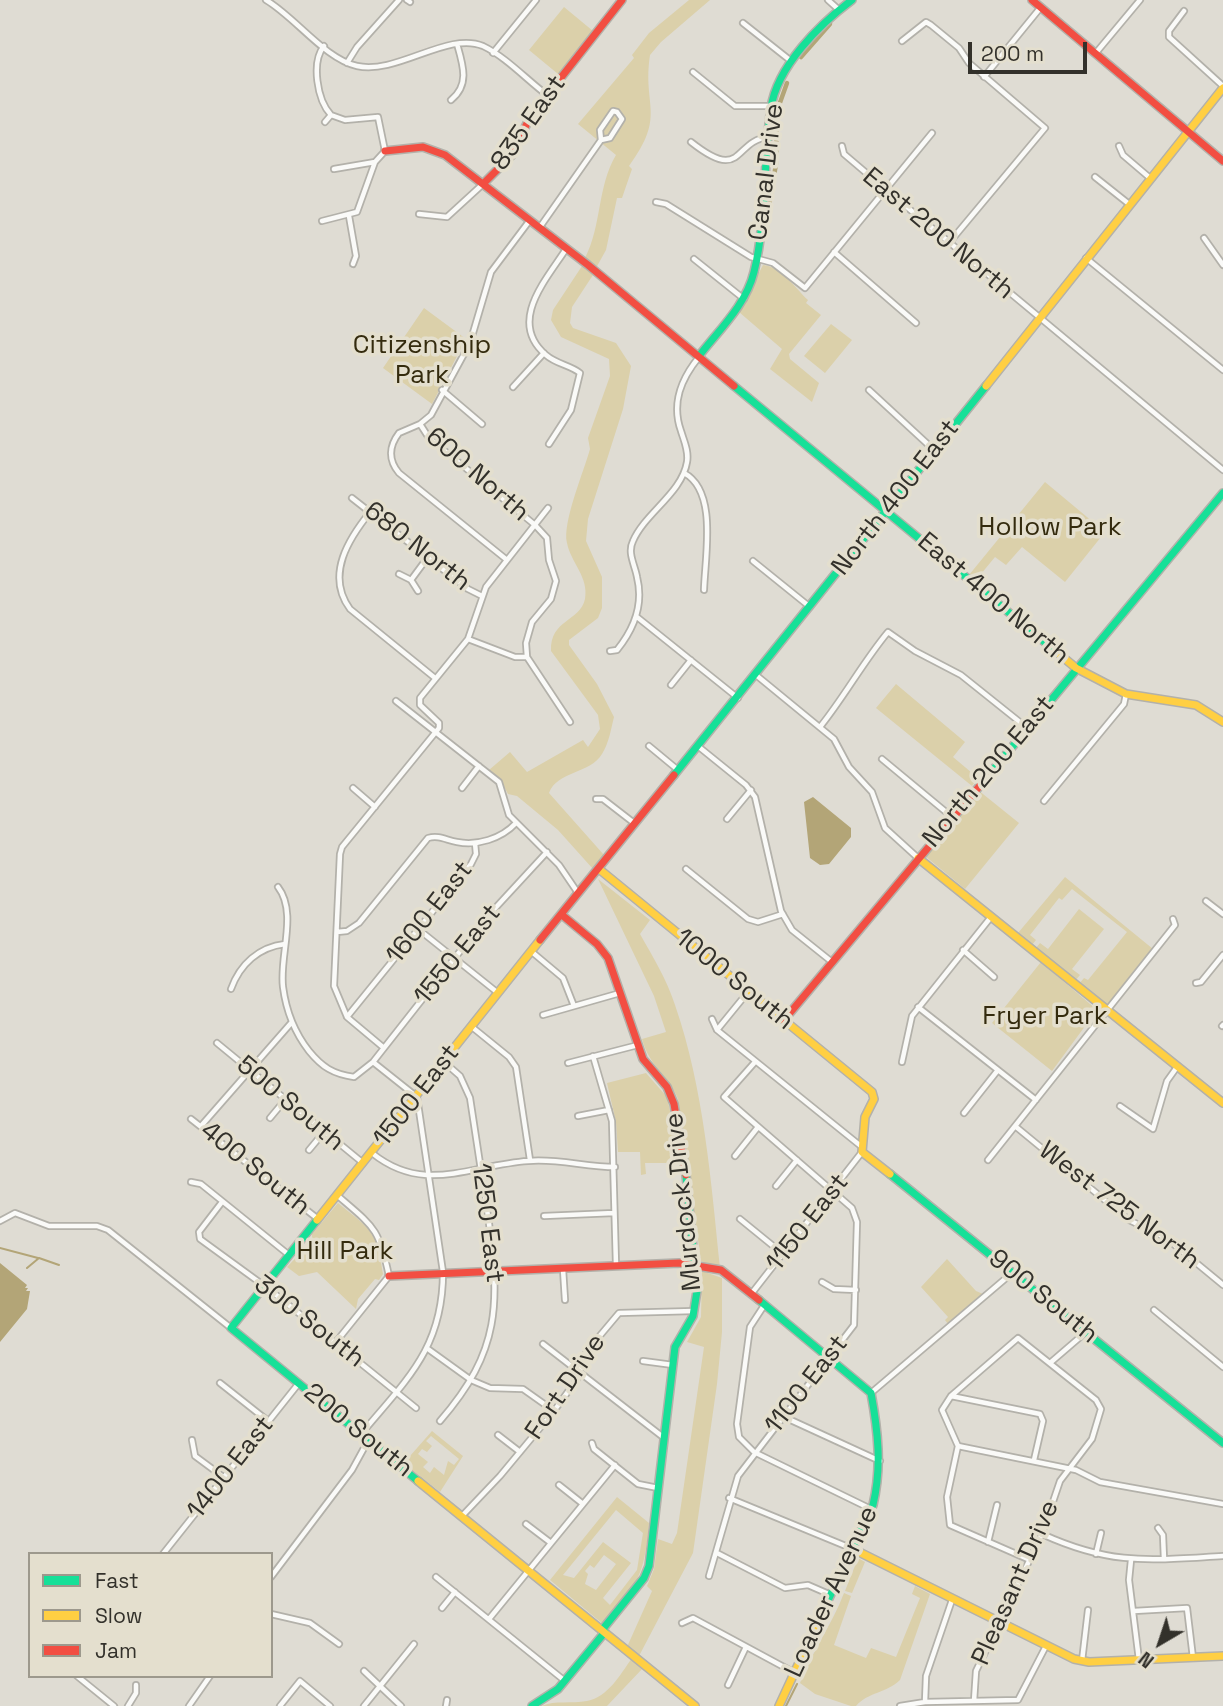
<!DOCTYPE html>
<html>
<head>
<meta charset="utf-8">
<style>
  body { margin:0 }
  #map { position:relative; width:1223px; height:1706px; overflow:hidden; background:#dfdcd3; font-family:"Space Grotesk",sans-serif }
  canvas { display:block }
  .legend { position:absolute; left:28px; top:1552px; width:245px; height:126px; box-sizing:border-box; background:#e4dfce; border:2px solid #9d998d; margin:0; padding:9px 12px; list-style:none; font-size:21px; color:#33312b }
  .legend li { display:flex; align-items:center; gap:14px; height:35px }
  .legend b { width:35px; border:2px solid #9d998d }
  .north { position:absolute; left:1125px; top:1608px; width:70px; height:70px; -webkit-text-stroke:5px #e4dfce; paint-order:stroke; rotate:219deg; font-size:19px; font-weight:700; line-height:28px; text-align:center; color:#33312b }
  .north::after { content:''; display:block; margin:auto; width:24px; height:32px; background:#33312b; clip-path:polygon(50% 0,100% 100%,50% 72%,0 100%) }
  .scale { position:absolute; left:968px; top:42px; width:119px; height:32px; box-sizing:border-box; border:4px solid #33312b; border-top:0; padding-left:9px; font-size:21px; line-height:24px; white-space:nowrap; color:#33312b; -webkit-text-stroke:5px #e4dfce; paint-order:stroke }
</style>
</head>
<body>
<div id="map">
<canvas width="1223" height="1706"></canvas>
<ul class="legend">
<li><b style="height:9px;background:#16e098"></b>Fast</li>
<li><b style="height:9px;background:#ffcf43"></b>Slow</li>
<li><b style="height:9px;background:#f24e42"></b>Jam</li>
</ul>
<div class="north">N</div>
<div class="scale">200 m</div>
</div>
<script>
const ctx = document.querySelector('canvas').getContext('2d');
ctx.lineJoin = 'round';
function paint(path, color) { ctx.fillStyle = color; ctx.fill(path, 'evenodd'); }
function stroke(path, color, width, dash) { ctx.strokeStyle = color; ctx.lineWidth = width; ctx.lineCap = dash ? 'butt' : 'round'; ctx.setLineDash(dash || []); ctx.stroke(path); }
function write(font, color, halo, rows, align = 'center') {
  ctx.font = font + ' "Space Grotesk",sans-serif'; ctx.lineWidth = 7; ctx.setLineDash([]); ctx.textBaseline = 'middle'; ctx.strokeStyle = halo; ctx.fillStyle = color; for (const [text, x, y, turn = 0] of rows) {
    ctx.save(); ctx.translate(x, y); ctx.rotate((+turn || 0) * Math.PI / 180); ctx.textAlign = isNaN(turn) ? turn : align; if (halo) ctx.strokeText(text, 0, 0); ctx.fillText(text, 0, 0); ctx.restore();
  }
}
const green = new Path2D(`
  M689,0H710L661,42L650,55C642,107 667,114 629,166L632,169L622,198H617L606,250L596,268L585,258C602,225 597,187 616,155L578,124L634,58L632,55L649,33Z
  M564,7L593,31L558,74L529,50Z
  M763,265C782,267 795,288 808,300L806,303L821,315L789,354L790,359L819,383L812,402L770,369L782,349L739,312Z
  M582,266L593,275L572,307L570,323L573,328L616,343L631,366L623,409L588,519L586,541L602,577V608L598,618L569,640V645L597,684L614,717C611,729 609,743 602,754C590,774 557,771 549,793L604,855L593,869L558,830L517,796L508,794L500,779L489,770L510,752L527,772L583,740L588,747L600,729L598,715L551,651C550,619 580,622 585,599C589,577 571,563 567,543C562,523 584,471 590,449L588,438L610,376L609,359L561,337L551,320L553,310Z
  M424,308L466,339L432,404L383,368Z
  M831,324L852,340L825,373L804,356Z
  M1045,482L1105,532L1065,582L1022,547L1006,565L995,557L976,580L969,575Z
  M896,684L965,742L953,757L978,778L972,786L876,708Z
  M978,790L1019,823L965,889L925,856Z
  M1065,877L1153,949L1109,1005L1078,985L1084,978L1088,980L1127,932L1072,889L1062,900L1059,898L1030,935L1036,940L1032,945L1018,933Z
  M598,879L650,920L640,934C653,957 667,980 675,1005C704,1089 711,1181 720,1268L701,1261L678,1099C668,1074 650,1068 642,1039L666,1032L654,996Z
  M1079,909L1104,929L1072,969L1080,975L1074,982L1036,948L1040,943L1048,949Z
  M1041,962L1097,1010L1052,1071L992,1023Z
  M646,1073L667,1097L681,1163H645L646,1174L641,1175L640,1152H618L616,1122L607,1083Z
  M338,1203C371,1230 377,1230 383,1274L379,1280L375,1279L358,1299L356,1309L317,1272L299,1276L287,1267L312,1241V1234Z
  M947,1259L976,1291L983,1294L948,1324L945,1320L948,1317L921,1287Z
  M702,1271L722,1278V1332L717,1384L693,1553L639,1656L627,1647L652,1591L647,1586L654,1569L658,1539L672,1544L677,1533L704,1347L687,1342L701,1317Z
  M432,1431L463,1456L440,1492L401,1461L407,1454L410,1456ZM431,1436L459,1459L454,1465L448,1461L444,1475L434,1467L430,1473L423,1467L428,1462L418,1454L422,1449L427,1452L432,1446L426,1441Z
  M617,1497L649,1523C644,1579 638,1582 603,1624L550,1580ZM616,1510L643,1533L637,1570L610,1605L603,1598L631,1563L603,1542L574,1578L563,1575ZM604,1555L616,1564L596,1590L585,1584L588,1574L585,1571L590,1565L594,1568Z
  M858,1558L865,1562L852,1593L845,1591Z
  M915,1586L930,1594L900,1680C887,1693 868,1692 856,1706H851L815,1694L800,1683C812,1651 832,1625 844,1593L851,1596L834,1645L866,1658L871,1648L896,1657L920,1598L912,1594Z
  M632,1658L643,1668L607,1706H541C556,1700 571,1704 587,1701C608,1697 620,1675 632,1658Z`);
const water = new Path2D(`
  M813,797L851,828V837L829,864L820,865L810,858L804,802Z
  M0,1263L27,1285L25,1288H28L26,1291H30L27,1309L0,1342Z`);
const stream = new Path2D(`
  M0,1248L38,1258
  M27,1268L39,1258L59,1265
  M786,1706L797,1684`);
const canal = new Path2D(`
  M801,57L830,24
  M767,218L776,164L777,111L787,83`);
const street = new Path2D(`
  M266,0C295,17 325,59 357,66C397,75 448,31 483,46C506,57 527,80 547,95
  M407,0L410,2
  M828,0L838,9
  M1184,11L1169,31V37L1223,86
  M743,23L791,61
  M902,41L926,22L931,25L959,48L969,63L1045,128L949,243
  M324,46C311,62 317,100 331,115
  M493,53L536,0
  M1095,54L1140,0
  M347,63L357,47L399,0
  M693,72L735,106H771
  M984,77L1041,7
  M451,100C470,85 463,65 457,44
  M325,122L331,115
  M691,142C744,184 733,140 769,137
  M842,146L844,154L884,188L1223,470
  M1119,146L1123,155L1150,178
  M334,169L375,162
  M1095,177L1129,204
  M656,202L666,204L751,257L773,263L805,288L932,133
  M419,214L447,217L483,184
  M349,216L356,256L353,264
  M322,221L357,212L375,162L385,151L378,117L345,120L331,115
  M540,227L601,140L610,138L622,119L617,112L613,111L600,130L601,140
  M1204,238L1223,265
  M834,252L916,323
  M1086,258L1223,370
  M694,259L744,299
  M513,387L544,353
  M442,390L482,424
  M869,390L934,450
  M420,424L429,438L535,525L547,538L549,560L556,581L551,599L532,622L526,643L527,657L570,722
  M549,444L571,410L580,373C570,365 556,364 546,355C507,322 546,280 566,249
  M684,473C718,491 705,556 704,590
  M352,498L468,589L482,596
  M371,511C349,538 325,575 350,609L435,678
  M507,560L399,473C388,460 389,446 399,433L420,424L431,415L470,343L491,272L530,220
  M753,561L810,607
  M399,574L411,580L418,591
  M411,580L428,557
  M637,617L738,698
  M468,639L515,657H527
  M610,651L617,650C634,629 644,605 637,577C635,565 627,553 633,541C645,513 682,493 687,462C689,451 684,441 681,431C671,403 681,379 699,357
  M756,675L834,739L849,767L872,792L885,828L918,858
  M671,685L691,660
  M396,701L499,782L509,815L559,865L578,893
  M820,727C845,696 863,662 888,632L915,651L961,675L1026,727
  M649,746L678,770
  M699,747L746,785L755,797L781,911L792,930L832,962
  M882,759L952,817
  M353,788L375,807
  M462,788L479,766
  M596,799H603L634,823
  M1044,801L1124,704L1126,694
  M727,819L751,790
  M686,869L748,919L758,922L783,914
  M278,887C298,913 279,956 283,987C286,1010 295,1033 309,1051C322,1067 333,1074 354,1077L373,1062L487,917L547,852
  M1206,901L1223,914
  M418,929L498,993
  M337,932L347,931L359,923L428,838C439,835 446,840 457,842C477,846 501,839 516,823
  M963,950L994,977
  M532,952L563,978L574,1006
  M1196,983L1201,982L1223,955
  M231,989C240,964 259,947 285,944
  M918,1007L1036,1100
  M543,1015L620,993
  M347,1017L471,864L476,854L475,843
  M712,1019L717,1030L862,1147
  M1222,1026L1223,1025
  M472,1027L509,1057L516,1067L530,1160
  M717,1030L748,992
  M217,1043L363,1163
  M384,1048L347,1017L334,986L340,854L342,847L439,728V723L420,705V698L468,639L486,587L548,508
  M593,1056L612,1121L616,1265
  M902,1062L912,1016L991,917
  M568,1063L638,1045
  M1120,1106L1153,1129L1167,1081L1177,1067
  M964,1113L998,1070
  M578,1116L609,1110
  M270,1118L285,1100
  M191,1119L318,1219
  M201,1126L292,1022
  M1015,1126L1129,1220L1166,1238L1223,1285
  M309,1150L324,1132
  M372,1153C424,1195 470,1165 528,1161C556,1158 586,1167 615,1167
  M735,1156L758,1127
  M988,1160L1175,925L1173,919
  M191,1182L201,1184L289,1255
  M776,1186L797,1160
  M222,1202L199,1232L200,1239L270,1290L416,1408
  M544,1216L614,1213
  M740,1219L783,1254
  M0,1221L15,1213L49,1226H97L108,1230L231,1328
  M563,1269L565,1300
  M822,1282L834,1289L856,1290
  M752,1293L862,1152
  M765,1304L750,1327L737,1424L739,1437L754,1452L871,1509
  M1154,1310L1223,1367
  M336,1342L389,1276C379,1228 374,1227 338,1196
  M543,1344L663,1437
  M428,1349L471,1380L490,1388L523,1389L554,1411
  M643,1361L673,1365
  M1050,1363L1086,1332
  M220,1383L268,1421
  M871,1393L1012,1273
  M951,1396L1040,1414L1043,1421L1034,1460
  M782,1416L880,1461
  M440,1421C501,1351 500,1303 488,1216C482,1176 476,1137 470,1098L460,1076L444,1062
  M362,1433C407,1379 443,1348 443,1272L417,1097L373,1062
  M498,1435L520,1452
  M192,1440L195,1456L222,1476
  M592,1443L594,1449L638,1484L658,1488
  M958,1446L1076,1470L1100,1482L1223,1504
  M559,1485L583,1504
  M729,1498L853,1549
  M462,1516L500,1476L554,1411L577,1379L587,1351L619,1313L694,1311
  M526,1524L551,1543
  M1158,1528L1163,1535L1164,1559
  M1042,1534C1112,1566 1150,1560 1223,1556
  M988,1542L997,1505
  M717,1553L785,1588L808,1585L831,1595
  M163,1554L299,1383
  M1096,1554L1101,1533
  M1131,1560L1129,1580L1139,1660
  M709,1576L738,1476L854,1325L857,1222L852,1208L724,1097L755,1062
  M271,1577L352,1470L369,1439
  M436,1577L565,1681
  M442,1608L455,1592
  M1134,1611L1187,1608L1193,1658
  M271,1614L310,1623L339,1644
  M489,1619L615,1465
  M682,1623L693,1618L795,1673
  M1082,1661L1088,1610
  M364,1671L401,1706
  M77,1676L114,1706
  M728,1685L746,1647
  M974,1701L976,1671L1042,1534L1060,1481L1092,1439L1101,1409L1096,1400L1018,1338L951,1396L942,1410L958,1446L947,1497L950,1525L1030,1560
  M925,1702L926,1676L952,1600
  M128,1706L136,1693V1685
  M189,1706L210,1676
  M280,1706L300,1681L330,1706
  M364,1706L414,1644
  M446,1706L447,1700
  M900,1706L925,1702L1018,1700L1046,1646`);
const fast = new Path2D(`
  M699,356C719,330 746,305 754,272C767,219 763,162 771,108C777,66 820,24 852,0
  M734,386L1058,653
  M674,775L986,386
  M988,776L1223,493
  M890,1174L1223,1443
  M317,1220L231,1328L418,1481
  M759,1300L871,1393C878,1431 882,1467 873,1505L822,1613
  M602,1630L644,1578L649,1566L675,1347L693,1316L697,1291L686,1175
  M532,1706L558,1689L605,1632`);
const slow = new Path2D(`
  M986,386L1223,88
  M1058,653L1076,668L1126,694L1196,705L1223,722
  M918,858L1223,1103
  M599,869L872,1092L874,1099L865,1117L862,1152L890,1174
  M317,1220L540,940
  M418,1481L695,1706
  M853,1549L1074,1659L1089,1662L1223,1656
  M779,1706L822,1613`);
const jam = new Path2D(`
  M1032,0L1223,161
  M385,151L423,147L445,155L588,265L734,386
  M483,184L512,155L530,117L622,0
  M562,915L597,944L608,958L643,1059L667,1087L674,1104L686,1175
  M540,940L674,775
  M784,1020L988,776
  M389,1276L679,1263L721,1270L759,1300`);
const streetNames = [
  ["835 East",529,123,-55],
  ["Canal Drive",767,172,-83],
  ["East 200 North",938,234,40],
  ["600 North",477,475,41],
  ["North 400 East",896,498,-52],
  ["680 North",417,547,38],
  ["East 400 North",993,599,40],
  ["North 200 East",989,772,-50],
  ["1600 East",430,913,-52],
  ["1550 East",458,955,-51],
  ["1000 South",734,980,39],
  ["1500 East",417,1096,-52],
  ["500 South",290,1104,40],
  ["400 South",255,1169,39],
  ["Murdock Drive",684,1202,-96],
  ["West 725 North",1119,1206,37],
  ["1250 East",487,1223,83],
  ["1150 East",808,1223,-52],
  ["900 South",1043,1297,39],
  ["300 South",309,1322,38],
  ["1100 East",807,1385,-52],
  ["Fort Drive",566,1387,-56],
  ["200 South",358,1431,39],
  ["1400 East",231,1468,-52],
  ["Pleasant Drive",1016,1583,-66],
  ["Loader Avenue",832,1592,-65]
];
const parkNames = [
  ["Citizenship",422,346],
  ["Park",422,376],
  ["Hollow Park",1050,528],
  ["Fryer Park",1045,1017],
  ["Hill Park",345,1252]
];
paint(green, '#dbd0aa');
paint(water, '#b3a577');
stroke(stream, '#b3a577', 2);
stroke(canal, '#b3a577', 4.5);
stroke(street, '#b3b1aa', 8);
stroke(fast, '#b3b1aa', 10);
stroke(slow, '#b3b1aa', 10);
stroke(jam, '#b3b1aa', 10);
stroke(street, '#fafaf8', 4.5);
stroke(fast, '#16e098', 7);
stroke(slow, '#ffcf43', 7);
stroke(jam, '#f24e42', 7);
write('26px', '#33312b', '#e4dfce', streetNames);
write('26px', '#342b0e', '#e4dfce', parkNames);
</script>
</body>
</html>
